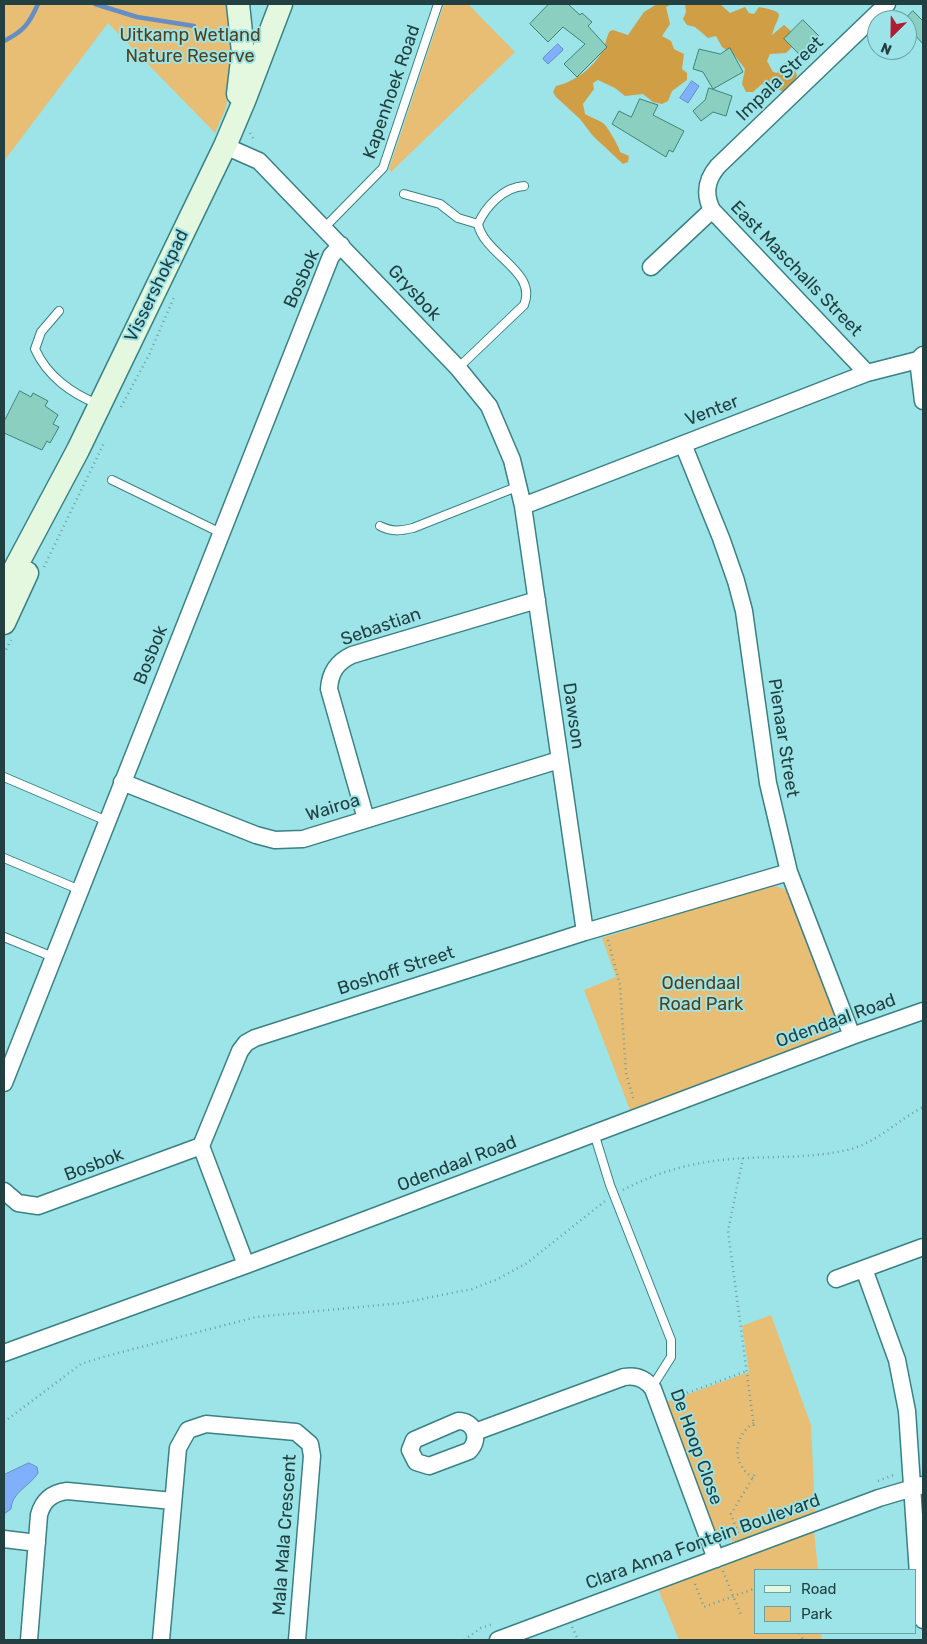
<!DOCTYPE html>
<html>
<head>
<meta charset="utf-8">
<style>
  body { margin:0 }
  #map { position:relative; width:927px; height:1644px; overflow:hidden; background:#9ce4e7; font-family:Rubik,sans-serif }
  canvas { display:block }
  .frame { position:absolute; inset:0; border:5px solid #223f41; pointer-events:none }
  .legend { position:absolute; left:754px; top:1569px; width:162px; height:65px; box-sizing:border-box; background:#9ce4e7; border:1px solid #6ba2a5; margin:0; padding:6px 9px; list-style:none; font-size:15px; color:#223f41 }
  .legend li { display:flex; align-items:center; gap:10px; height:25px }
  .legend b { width:25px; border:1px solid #6ba2a5 }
  .north { position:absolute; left:867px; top:10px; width:50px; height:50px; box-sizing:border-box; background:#9ce4e7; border:1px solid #6ba2a5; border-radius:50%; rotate:203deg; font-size:14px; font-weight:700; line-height:20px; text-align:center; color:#223f41 }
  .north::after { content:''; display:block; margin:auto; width:18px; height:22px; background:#b01c34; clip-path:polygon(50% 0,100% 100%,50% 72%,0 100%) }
</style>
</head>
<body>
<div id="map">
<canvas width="927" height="1644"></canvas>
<div class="frame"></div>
<ul class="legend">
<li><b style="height:6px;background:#e3f8de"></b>Road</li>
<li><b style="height:14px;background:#e8bd74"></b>Park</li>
</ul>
<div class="north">N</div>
</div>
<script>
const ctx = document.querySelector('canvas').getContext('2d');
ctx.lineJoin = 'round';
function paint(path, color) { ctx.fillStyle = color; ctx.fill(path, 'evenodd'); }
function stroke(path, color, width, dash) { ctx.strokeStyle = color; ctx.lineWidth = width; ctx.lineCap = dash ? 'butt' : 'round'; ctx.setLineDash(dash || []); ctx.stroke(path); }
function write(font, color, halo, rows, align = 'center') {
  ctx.font = font + ' Rubik,sans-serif'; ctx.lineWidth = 4; ctx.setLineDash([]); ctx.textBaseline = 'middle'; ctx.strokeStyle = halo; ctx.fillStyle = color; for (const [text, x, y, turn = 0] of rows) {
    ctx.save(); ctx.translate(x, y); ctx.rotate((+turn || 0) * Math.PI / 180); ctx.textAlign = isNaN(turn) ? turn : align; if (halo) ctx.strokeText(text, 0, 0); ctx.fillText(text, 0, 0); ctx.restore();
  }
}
const green = new Path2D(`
  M4,4H228L234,73L225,110L215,133L108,23L4,161Z
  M444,4H468L515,52L391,172L389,169Z
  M770,885L785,889L792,899L834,1014L832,1032L822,1040L630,1110L584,990L616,977L602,938Z
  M771,1315L811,1425L815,1512L735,1542L714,1533L666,1402L749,1372L742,1326Z
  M814,1531L818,1570H756V1633H821L822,1640H679L658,1589Z`);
const forest = new Path2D(`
  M657,4H672L666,7L670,24L662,36L671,41L674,49L684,54L682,69L687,73V80L672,91L668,101L662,104L653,102L643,94L625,96L615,88L598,80L593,83L594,89L583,104L585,114C591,118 598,119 604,124C607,126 620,148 620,152L629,156L628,162L623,164L593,136L580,119L556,97L553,92L556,86C575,82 594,67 603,50C606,44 606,37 610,31L613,30L628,35L644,12Z
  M685,4H720L730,13L745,7L749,13L754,14L759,7C789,13 778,13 772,35L784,25L791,31L792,47L786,53L770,54L767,61L773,72L777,73L784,63L792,64L797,75L793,86L782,91L762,84L753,92H746L742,84L745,69L735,56L722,47L716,36L708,38L695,27L687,25L683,19L686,12Z`);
const water = new Path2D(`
  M558,44L563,49L562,51L548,64L543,59L544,57Z
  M692,81L699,86L688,103L680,98Z
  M29,1463L37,1467L38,1473C30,1486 12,1492 11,1509L4,1514V1475Z`);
const stream = new Path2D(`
  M95,4L137,17L194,26
  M4,41C24,31 29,24 38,4`);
const building = new Path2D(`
  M549,4H568L580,15L582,13L592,22L588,26L607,47L577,77L564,64L585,44L563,27L548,42L530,24Z
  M913,11L923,21V44L915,35L907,43V17Z
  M803,20L819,36L800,55L784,39Z
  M730,48L743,72L713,89L703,72L693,69L699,49L720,54Z
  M709,88L732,96L726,116L713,112L701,121L693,111L705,100Z
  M640,99L658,105L653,115L684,131L673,152L669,150L666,157L612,124L619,111L631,117Z
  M20,391L31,397L33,393L48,401L45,406L58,415L53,424L59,427L50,443L47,441L42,450L4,433V422Z`);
const path = new Path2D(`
  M250,133L254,140
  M121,407L149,355L175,295
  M44,567L105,441
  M4,654L11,640
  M608,940L620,985L626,1073L634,1101
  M743,1158L728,1231L754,1427
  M623,1190C653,1174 686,1164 721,1160C764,1155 808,1160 851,1149C879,1141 898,1120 923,1107
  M673,1398L747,1371
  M4,1422L81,1364L103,1357L256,1317L402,1303L472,1289L498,1279L527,1263L605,1201
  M753,1478C732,1464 732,1437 754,1423
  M878,1481L896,1474
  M738,1533L731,1514L755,1474
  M723,1571L742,1617
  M695,1584L704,1607L756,1588
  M572,1627L578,1640
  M800,1633L803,1640
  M464,1640L481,1628L493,1624`);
const lane = new Path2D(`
  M404,194L440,204L458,218L478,224
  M324,228L383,168L438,4
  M59,311L41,332L35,349C47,376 72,394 98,404
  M458,368L524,305C538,271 484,255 478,224C486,206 504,187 524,186
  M112,480L221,533
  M380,526C392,532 400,531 413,528L519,486
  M4,777L107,821
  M4,858L80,890
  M4,937L53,957
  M594,1133L610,1185L671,1340V1357L652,1387`);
const street = new Path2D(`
  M225,146L259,161L458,368L489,406L512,460L523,506L585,932
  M651,267L712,210
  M923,355L918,360L923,401
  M867,373L712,210C704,194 706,180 718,166L887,4
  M683,444L721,538L736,581L744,611L768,783L789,872L852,1036
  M523,506L867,373L918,360
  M122,782L256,835L275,840L303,839L559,760
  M366,819L329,689C330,672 337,662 352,655L537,600
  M4,1083L331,256L341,245
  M4,1191L18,1203L38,1206L201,1146
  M246,1265L201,1146L240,1051L246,1043L255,1038L585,932L789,872
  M864,1269L897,1360L907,1411L920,1604L923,1620
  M836,1279L923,1247
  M4,1353L246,1265L852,1036L923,1011
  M458,1421C475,1421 481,1439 469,1451L429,1466L416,1462L410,1450L414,1440Z
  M475,1432L624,1377C636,1375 646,1379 653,1389L716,1559
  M4,1539L37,1543
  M29,1640L39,1515C43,1500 52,1493 67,1491L173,1501
  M161,1640L178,1448L188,1430L206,1424L296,1432L310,1444L312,1456L297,1640
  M498,1640L879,1498L923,1485`);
const secondary = new Path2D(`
  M238,94L243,52L238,4
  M4,589L78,450L225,146L244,101L281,4
  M4,623L27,573`);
const parkNames = [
  ["Uitkamp Wetland",190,36],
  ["Nature Reserve",190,57],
  ["Odendaal",701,984],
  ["Road Park",701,1005]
];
const streetNames = [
  ["Impala Street",780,79,-44],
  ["Kapenhoek Road",392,92,-71],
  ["East Maschalls Street",796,269,46],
  ["Bosbok",302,279,-66],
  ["Vissershokpad",157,286,-64],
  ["Grysbok",414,293,47],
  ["Venter",712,411,-21],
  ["Sebastian",381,627,-19],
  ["Bosbok",151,655,-68],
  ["Dawson",573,716,82],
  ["Pienaar Street",783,738,81],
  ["Wairoa",333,808,-17],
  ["Boshoff Street",396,971,-18],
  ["Odendaal Road",836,1021,-20],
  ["Odendaal Road",457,1164,-21],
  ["Bosbok",94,1165,-21],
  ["De Hoop Close",696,1447,70],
  ["Mala Mala Crescent",285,1535,-86],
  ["Clara Anna Fontein Boulevard",703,1542,-20]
];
paint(green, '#e8bd74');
paint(forest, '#d09e44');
paint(water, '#80b0fc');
stroke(water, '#648ec4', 1);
stroke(stream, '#648ec4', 4.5);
paint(building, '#8bcfc0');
stroke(building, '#408376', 1);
stroke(lane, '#398184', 10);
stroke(street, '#398184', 19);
stroke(secondary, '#398184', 25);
stroke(path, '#6aa1a3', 2.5, [1, 4]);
stroke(lane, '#fff', 8);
stroke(street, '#fff', 16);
stroke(secondary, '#e3f8de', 22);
write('18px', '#55401a', '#9ce4e7', parkNames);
write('18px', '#223f41', '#9ce4e7', streetNames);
</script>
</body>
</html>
